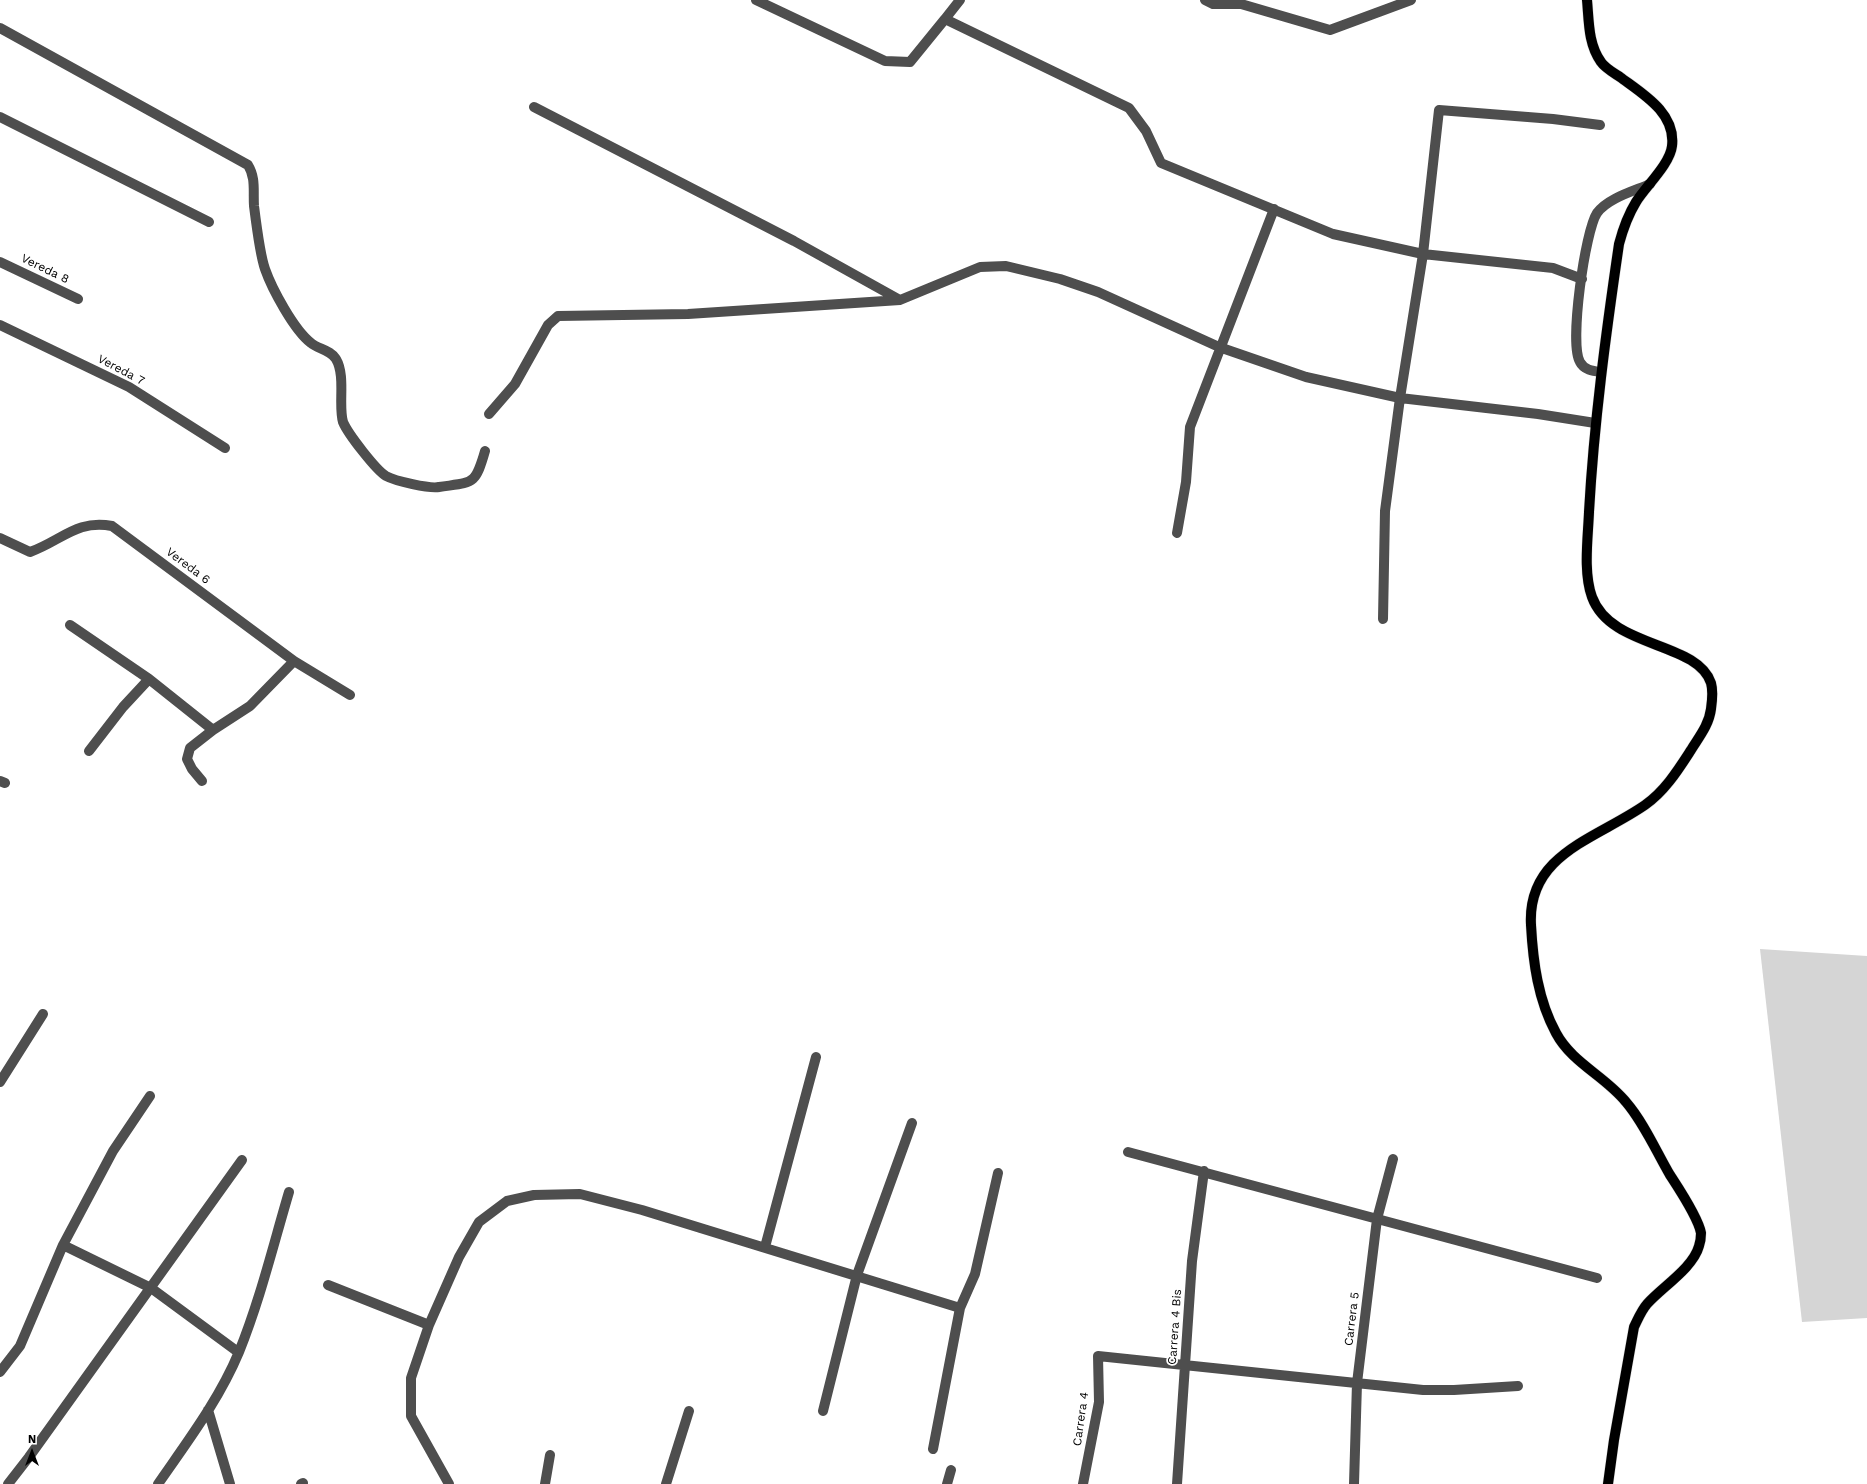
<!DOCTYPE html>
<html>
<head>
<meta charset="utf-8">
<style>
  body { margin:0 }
  #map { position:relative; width:1867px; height:1484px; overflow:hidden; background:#fff; font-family:"Work Sans",sans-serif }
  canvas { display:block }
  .north { position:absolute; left:12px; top:1432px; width:40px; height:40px; -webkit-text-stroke:3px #fff; paint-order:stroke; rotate:0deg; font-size:11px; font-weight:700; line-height:16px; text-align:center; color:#000 }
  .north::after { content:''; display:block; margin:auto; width:14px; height:18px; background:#000; clip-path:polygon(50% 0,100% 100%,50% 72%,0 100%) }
</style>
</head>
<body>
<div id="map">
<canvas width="1867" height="1484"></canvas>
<div class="north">N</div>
</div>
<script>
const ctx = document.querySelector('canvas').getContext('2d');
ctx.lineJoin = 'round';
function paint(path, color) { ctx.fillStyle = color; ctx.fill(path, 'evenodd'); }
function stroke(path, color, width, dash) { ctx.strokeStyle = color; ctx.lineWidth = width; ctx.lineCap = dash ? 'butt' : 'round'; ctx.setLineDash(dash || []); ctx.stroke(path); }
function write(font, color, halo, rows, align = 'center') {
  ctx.font = font + ' "Work Sans",sans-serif'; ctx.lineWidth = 3.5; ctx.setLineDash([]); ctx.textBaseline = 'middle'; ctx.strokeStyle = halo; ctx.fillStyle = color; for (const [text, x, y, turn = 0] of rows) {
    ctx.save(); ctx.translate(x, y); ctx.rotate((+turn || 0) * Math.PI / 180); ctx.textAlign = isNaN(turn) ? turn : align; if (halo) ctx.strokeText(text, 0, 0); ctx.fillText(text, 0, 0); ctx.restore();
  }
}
const green = new Path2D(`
  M1760,949L1867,956V1318L1802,1322Z`);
const minor = new Path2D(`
  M756,0L885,61L910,62L945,19
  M960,0L945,19L1129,108L1146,131L1161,163L1333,234L1423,254L1553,268L1582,279
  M1205,0L1213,4H1241L1330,30L1411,0
  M0,28L248,165C256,178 253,191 254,206C256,222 260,255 265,269C272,289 294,330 311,343C318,349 331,350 336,359C346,376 338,405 343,422C348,434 376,470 386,476C395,481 430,489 439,487C473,482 475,486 485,451
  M534,107L794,241L900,300
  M0,117L209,222
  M0,262L78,299
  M0,325L129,387L225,448
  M1601,372C1593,371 1584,370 1580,362C1569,344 1585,231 1597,213C1608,198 1634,191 1650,184
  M489,414L515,384L548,325L558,316L688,314L900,300L980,267L1006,266L1060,279L1098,292L1219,347L1306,377L1400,398L1538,414L1595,423
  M1177,533L1186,482L1190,427L1274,209
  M0,538L30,552C61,541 77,519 112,526L294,661L350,695
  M1383,619L1385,511L1400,398L1423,254L1439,110L1553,119L1600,125
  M70,625L149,679L213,730
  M89,751L123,707L149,679
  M0,781L5,783
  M202,781L192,769L187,759L190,748L213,730L250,706L294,661
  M0,1082L43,1014
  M1128,1152L1597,1278
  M63,1245L151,1288L238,1352
  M765,1247L816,1057
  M328,1285L429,1325
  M0,1372L20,1346L63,1245L113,1151L150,1096
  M208,1410L230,1484
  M823,1411L857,1275L912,1123
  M933,1449L960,1308L975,1274L998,1173
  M8,1484L29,1457L242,1160
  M158,1484C187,1442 219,1400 239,1352C260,1300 273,1246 289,1192
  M301,1484L303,1483
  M449,1484L411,1416V1378L429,1325L459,1257L479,1222L507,1201L534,1195L580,1194L642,1210L960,1308
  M545,1484L550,1455
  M666,1484L689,1411
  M947,1484L951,1470
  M1083,1484L1099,1402L1098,1356L1423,1390H1454L1518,1386
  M1177,1484L1192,1261L1204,1171
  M1354,1484L1357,1383L1377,1219L1393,1159`);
const major = new Path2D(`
  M1587,0C1589,21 1588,44 1601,62C1605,68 1614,73 1620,77C1643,94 1676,113 1672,146C1670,164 1646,186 1636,202C1628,215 1623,229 1619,244C1606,333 1594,422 1589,512C1588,538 1583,572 1592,597C1611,649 1697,641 1711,683C1713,690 1712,702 1711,709C1709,725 1699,737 1691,750C1678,770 1665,791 1645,805C1596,839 1527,854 1531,925C1533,962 1538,1000 1556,1033C1572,1063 1605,1076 1626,1102C1644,1123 1656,1151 1670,1175C1679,1189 1698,1217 1701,1233C1701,1235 1700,1243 1699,1246C1693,1268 1662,1287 1647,1304C1641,1311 1638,1319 1634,1327L1614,1440L1608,1484`);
const streetNames = [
  ["Vereda 8",45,269,26],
  ["Vereda 7",121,370,28],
  ["Vereda 6",188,566,37],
  ["Carrera 5",1352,1319,-83],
  ["Carrera 4 Bis",1175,1327,-86],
  ["Carrera 4",1081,1419,-82]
];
paint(green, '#d5d5d5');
stroke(major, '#dbdbdb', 11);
stroke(minor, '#4e4e4e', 10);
stroke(major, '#000', 10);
write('12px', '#000', '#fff', streetNames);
</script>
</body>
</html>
